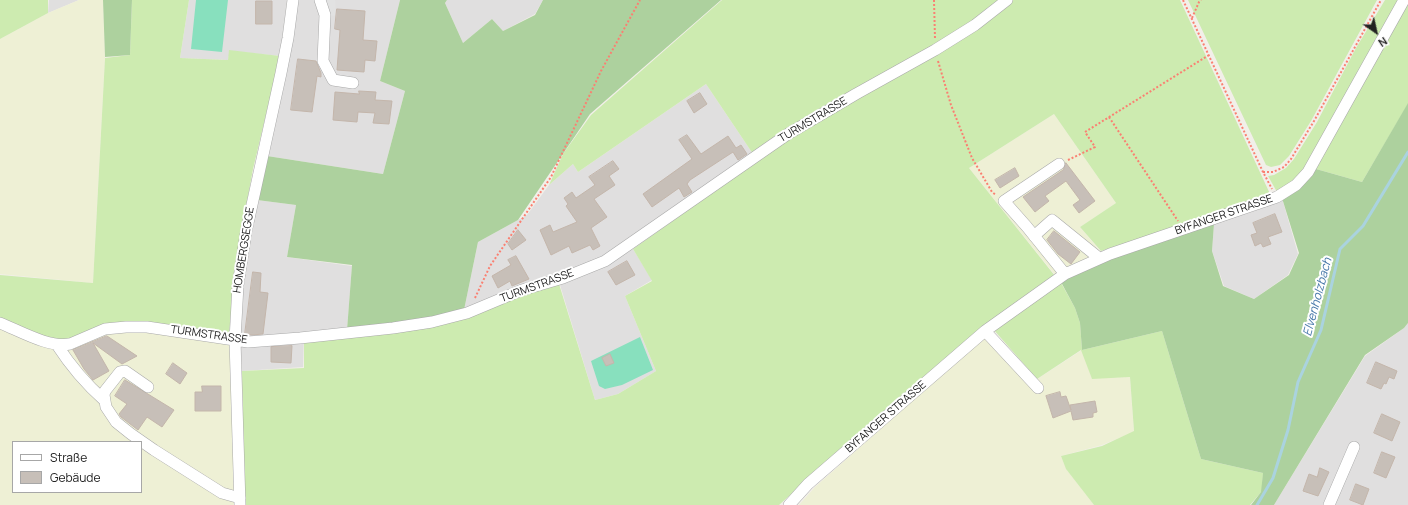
<!DOCTYPE html>
<html>
<head>
<meta charset="utf-8">
<style>
  body { margin:0 }
  #map { position:relative; width:1408px; height:505px; overflow:hidden; background:#f2efe9; font-family:Manrope,sans-serif }
  canvas { display:block }
  .legend { position:absolute; left:12px; top:441px; width:130px; height:52px; box-sizing:border-box; background:#fff; border:1px solid #a7a7a7; margin:0; padding:5px 7px; list-style:none; font-size:12px; color:#222 }
  .legend li { display:flex; align-items:center; gap:8px; height:20px }
  .legend b { width:20px; border:1px solid #a7a7a7 }
  .north { position:absolute; left:1356px; top:12px; width:40px; height:40px; -webkit-text-stroke:3px #fff; paint-order:stroke; rotate:146deg; font-size:11px; font-weight:700; line-height:16px; text-align:center; color:#222 }
  .north::after { content:''; display:block; margin:auto; width:14px; height:18px; background:#222; clip-path:polygon(50% 0,100% 100%,50% 72%,0 100%) }
</style>
</head>
<body>
<div id="map">
<canvas width="1408" height="505"></canvas>
<ul class="legend">
<li><b style="height:5px;background:#fff"></b>Straße</li>
<li><b style="height:11px;background:#c7bfb8"></b>Gebäude</li>
</ul>
<div class="north">N</div>
</div>
<script>
const ctx = document.querySelector('canvas').getContext('2d');
ctx.lineJoin = 'round';
function paint(path, color) { ctx.fillStyle = color; ctx.fill(path, 'evenodd'); }
function stroke(path, color, width, dash) { ctx.strokeStyle = color; ctx.lineWidth = width; ctx.lineCap = dash ? 'butt' : 'round'; ctx.setLineDash(dash || []); ctx.stroke(path); }
function write(font, color, halo, rows, align = 'center') {
  ctx.font = font + ' Manrope,sans-serif'; ctx.lineWidth = 4; ctx.setLineDash([]); ctx.textBaseline = 'middle'; ctx.strokeStyle = halo; ctx.fillStyle = color; for (const [text, x, y, turn = 0] of rows) {
    ctx.save(); ctx.translate(x, y); ctx.rotate((+turn || 0) * Math.PI / 180); ctx.textAlign = isNaN(turn) ? turn : align; if (halo) ctx.strokeText(text, 0, 0); ctx.fillText(text, 0, 0); ctx.restore();
  }
}
const residential = new Path2D(`
  M49,0H79L48,13Z
  M189,0H287L280,56L230,51L228,60L180,58Z
  M296,0H400L380,81L405,91L383,174L267,156Z
  M447,0H543L535,14L503,31L492,19L463,43L445,3Z
  M706,84L753,154L604,259L464,310L478,242L527,215L549,185L573,164L578,172Z
  M1282,198L1298,254L1288,275L1254,299L1224,286L1212,251L1214,224L1263,208Z
  M257,200L296,205L287,257L352,266L347,330L304,334L303,367L242,371L240,338L243,281Z
  M633,249L652,280L625,296L656,371L618,394L595,400L560,285L605,265Z
  M1408,323V505H1274L1365,356L1404,328Z`);
const farmland = new Path2D(`
  M79,0H103L105,58L93,283L0,274V39L48,13Z
  M1054,114L1116,203L1080,227L1101,252L1055,275L969,168Z
  M0,325L104,332L149,329L231,343L234,505H0ZM13,442H141V492H13Z
  M986,336L1028,385L1082,350L1092,378L1130,377L1134,432L1102,445L1061,456L1067,470L1094,505H799L815,487Z`);
const grass = new Path2D(`
  M0,0H48V13L0,39Z
  M132,0H189L180,58L228,60L229,50L280,56L253,169L237,257L229,333H217L163,324L56,342L0,319V275L93,283L105,58L130,55Z
  M722,0H1005L990,12L753,154L706,84L578,172L573,164L549,185L563,154L591,115Z
  M1013,0H1180L1271,196L1101,251L1080,227L1116,203L1054,114L969,168L1055,276L853,439L779,505H244L242,371L304,368V342L394,331L559,284L595,400L618,394L656,371L625,296L652,281L633,249L794,135L968,33Z
  M1188,0H1377L1311,121L1289,156L1280,165L1271,167L1266,165Z
  M1385,0H1399L1302,172L1291,183L1277,192L1268,176L1274,175L1286,168L1294,159L1317,122L1356,48Z
  M1408,0V104L1362,182L1316,169Z
  M1060,281L1075,308L1080,323L1082,350L1162,331L1201,459L1263,473L1262,491L1250,505H1094L1066,469L1061,456L1102,446L1134,431L1130,377L1092,379L1081,350L1037,379L993,329Z`);
const forest = new Path2D(`
  M103,0H132L130,55L105,57Z
  M400,0H447L445,3L463,43L492,19L503,31L535,15L543,0H721L590,114L518,220L478,242L464,310L432,318L347,330L352,265L287,257L296,205L257,200L267,156L383,174L405,91L380,81Z
  M1408,103V323L1404,328L1365,355L1274,505H1251L1261,492L1263,473L1201,459L1162,331L1082,350L1080,323L1075,308L1061,282L1096,262L1214,224L1212,251L1223,286L1254,299L1289,275L1299,253L1282,198L1316,169L1362,182Z`);
const pitch = new Path2D(`
  M196,0H228L222,52L191,49Z
  M640,337L653,370L622,385L605,389L599,386L591,361Z`);
const parking = new Path2D(`
  M325,0H335L336,16L328,15Z`);
const stream = new Path2D(`
  M1257,505L1273,478L1288,430L1298,382L1321,330L1340,249L1363,226L1408,152`);
const building = new Path2D(`
  M256,1H272V24H256Z
  M337,9L365,11L363,40L377,41L375,61L365,60L364,72L337,70L340,30L335,29Z
  M298,59L316,61L321,73V77L317,76L312,112L291,110Z
  M359,91L376,92L375,100L392,101L389,124L373,123L375,113L358,112L357,122L333,120L335,92L359,94Z
  M700,93L707,104L694,113L687,101Z
  M687,135L701,154L728,136L736,148L741,145L747,154L738,160L733,152L690,180L687,184L692,192L684,197L679,188L652,207L643,194L692,159L679,140Z
  M613,161L619,169L609,176L615,185L594,199L607,217L591,228L600,246L593,250L590,245L572,253L569,246L551,255L540,230L550,225L553,232L577,222L566,206L568,204L564,198L572,192L576,198L595,185L589,177Z
  M1066,163L1095,201L1079,213L1073,205L1080,200L1066,181L1045,196L1049,201L1035,212L1023,197L1063,170Z
  M1015,168L1019,176L1000,188L995,180Z
  M1275,214L1282,232L1268,237L1271,244L1263,247L1261,243L1255,246L1251,235L1257,233L1253,223Z
  M518,230L526,240L512,250L508,244Z
  M1054,231L1080,252L1071,264L1058,254L1047,240Z
  M516,256L529,279L512,286L510,281L498,288L492,276L511,265L508,260Z
  M627,261L635,275L616,285L608,272Z
  M253,272L261,273L260,292L268,293L263,334L252,335L245,334Z
  M107,336L137,356L122,364L93,343L109,371L93,380L84,369L73,350Z
  M292,346L291,363L271,362V347Z
  M610,354L614,363L606,366L602,358Z
  M1376,362L1397,371L1394,379L1389,377L1386,384L1384,383L1381,389L1367,383Z
  M173,363L187,373L180,384L166,374Z
  M125,380L174,410L162,427L147,417L138,430L121,417L119,414L127,404L115,396Z
  M202,386H221V411H195V392H202Z
  M1060,392L1061,397L1066,396L1071,410L1070,405L1095,401L1097,412L1093,413V417L1073,420L1071,411L1053,418L1046,396Z
  M1382,414L1400,422L1392,441L1374,433Z
  M1382,452L1395,457L1386,478L1374,473Z
  M1320,468L1329,472L1318,496L1303,491L1309,474L1317,477Z
  M1356,484L1369,489L1363,505L1350,500Z`);
const path = new Path2D(`
  M934,0L935,39
  M1183,0L1263,172L1272,189
  M1192,18L1199,2L1201,0
  M938,61L951,105L972,158L992,192L996,195
  M1109,117L1178,221
  M1068,160L1095,147L1085,132L1209,55
  M1263,172H1273L1284,167L1291,159L1314,121L1381,0
  M475,298L490,266L551,177L601,71L640,0`);
const minor = new Path2D(`
  M320,0L325,15L323,61L333,80L353,83
  M1059,164L1004,201L1027,227L1065,274
  M1034,236L1052,220L1099,258
  M0,323C20,331 49,348 70,344L105,329L126,327H147L248,342L300,338L393,328L432,322L467,313L522,290L563,278L605,261L788,134L856,94L935,50L975,25L1007,0
  M985,331L1038,388
  M57,345C70,365 86,384 104,400
  M148,387L125,371L120,372L105,391L104,395L106,407L116,422L131,434L154,450L222,493L240,498
  M240,505L235,340L238,285L246,232L281,73L288,38L293,0
  M789,505L808,484L985,331L1065,274L1110,254L1277,197L1296,185L1308,172L1404,0
  M1329,505L1354,447`);
const streetNames = [
  ["TURMSTRASSE",813,120,-31],
  ["BYFANGER STRASSE",1224,215,-19],
  ["HOMBERGSEGGE",244,250,-81],
  ["TURMSTRASSE",537,286,-20],
  ["TURMSTRASSE",209,335,8],
  ["BYFANGER STRASSE",886,417,-41]
];
const waterNames = [
  ["Elvenholzbach",1318,297,-75]
];
paint(residential, '#e0dfdf');
paint(farmland, '#eef0d5');
paint(grass, '#cdebb0');
paint(forest, '#add19e');
paint(pitch, '#88e0be');
paint(parking, '#e2e2e2');
stroke(stream, '#aad3df', 3);
paint(building, '#c7bfb8');
stroke(building, '#c4b6ab', 1);
stroke(minor, '#a9a9a9', 12);
stroke(path, '#fa8072', 2, [2, 2]);
stroke(minor, '#fff', 11);
write('11px', '#222', '#fff', streetNames);
write('italic 12px', '#4a7aab', '#fff', waterNames);
</script>
</body>
</html>
